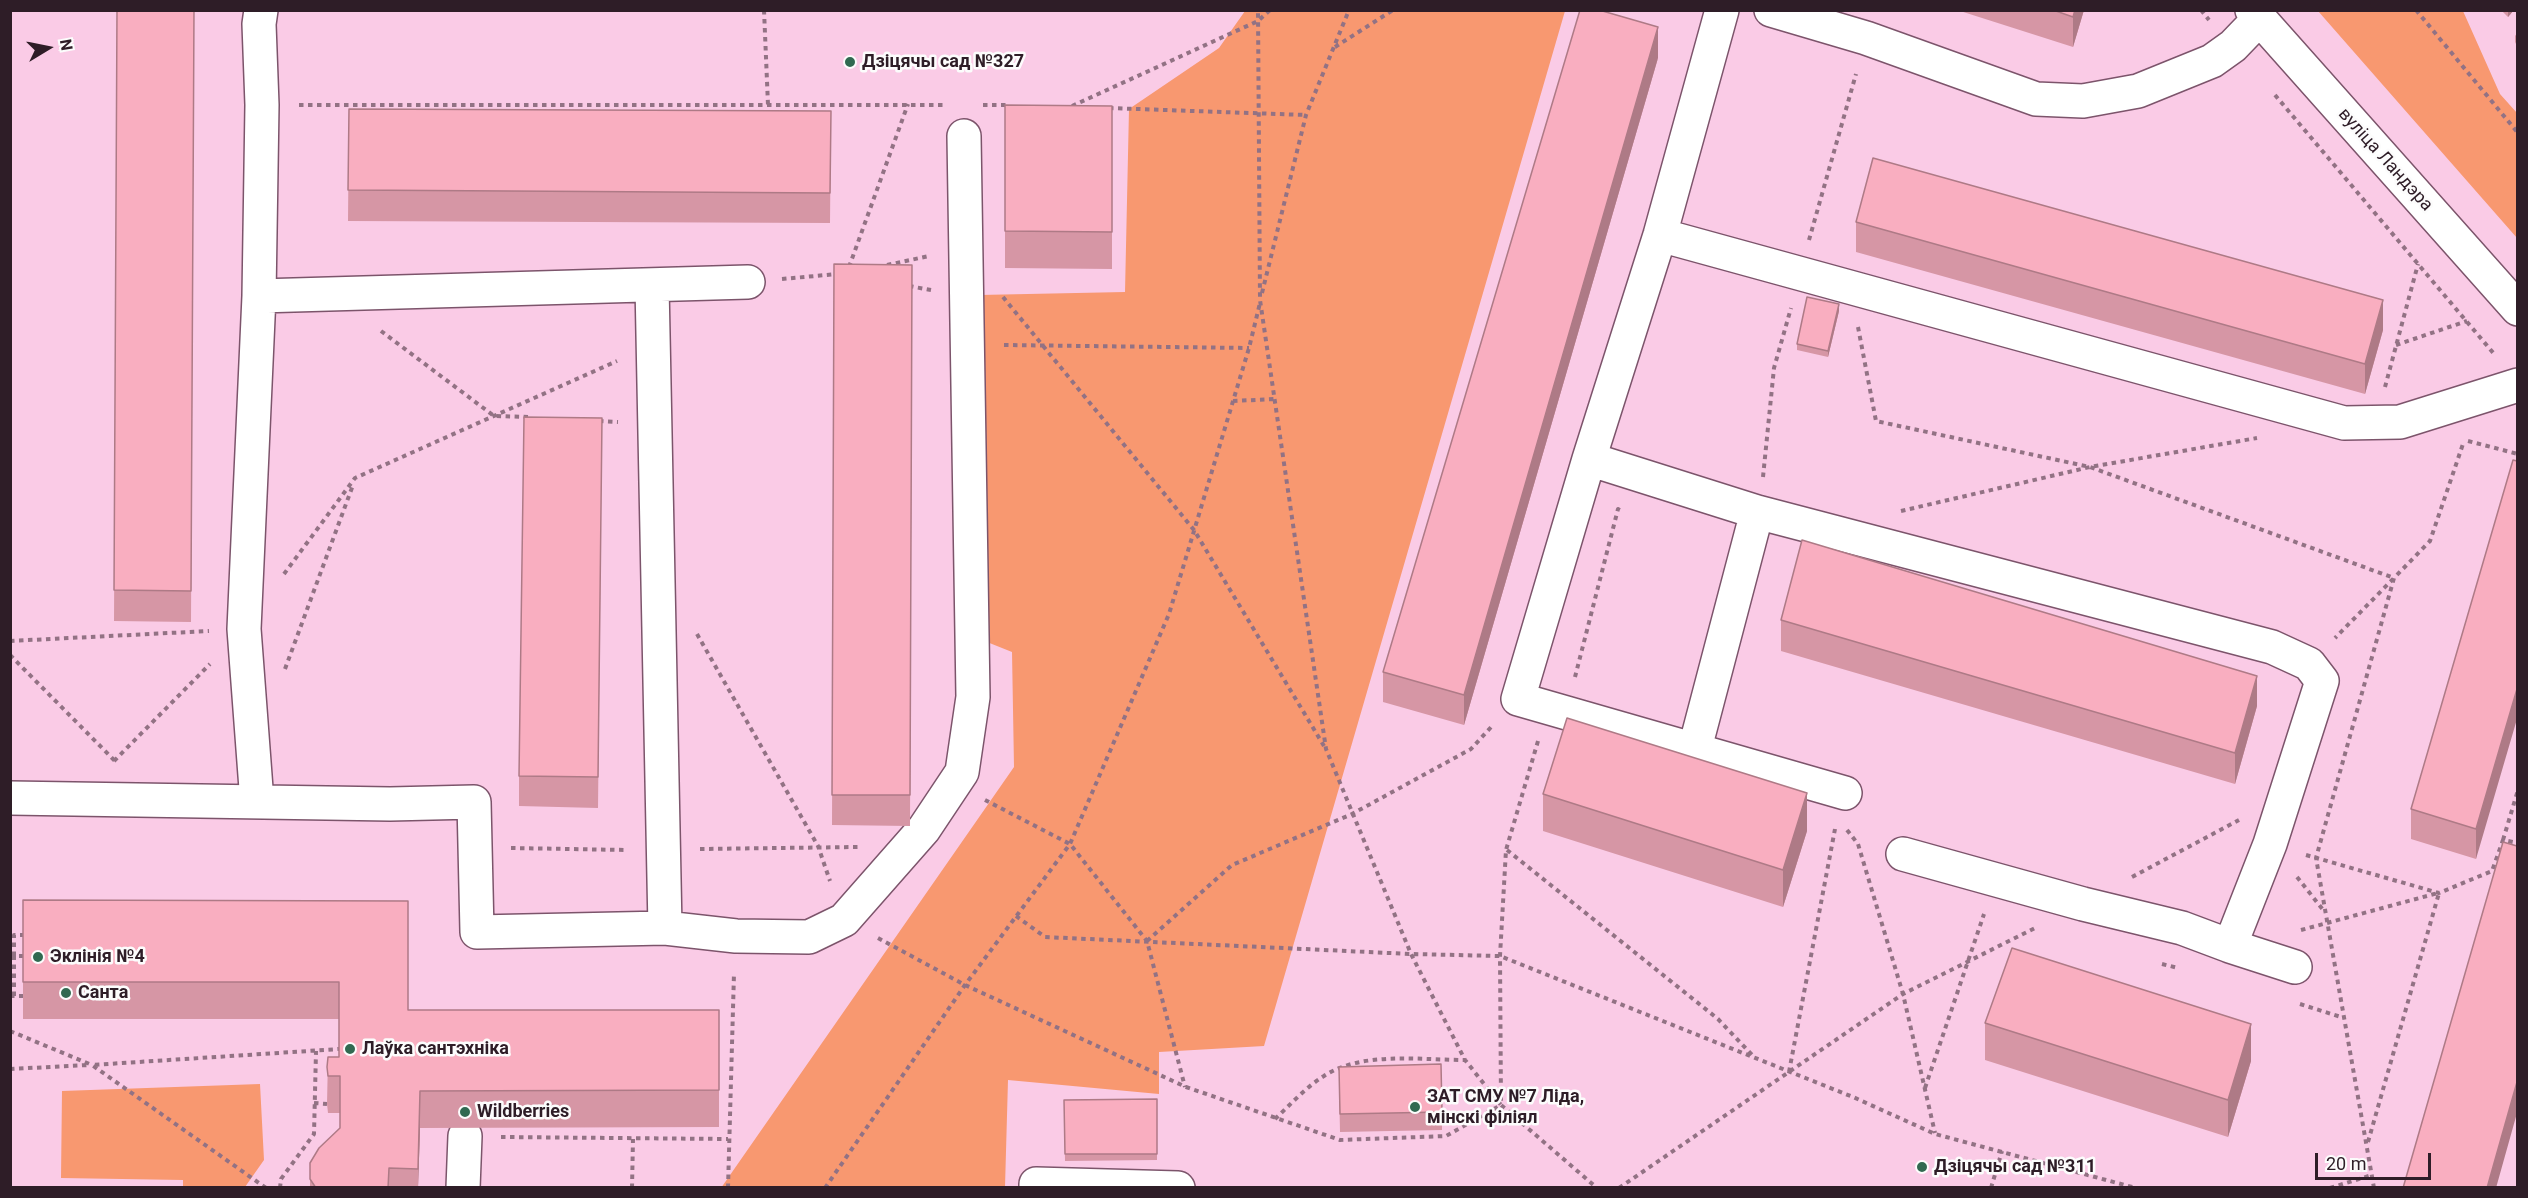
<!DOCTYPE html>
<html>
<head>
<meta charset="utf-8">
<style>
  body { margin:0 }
  #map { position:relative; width:2528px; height:1198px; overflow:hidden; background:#facbe6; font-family:Roboto,sans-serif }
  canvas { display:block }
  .frame { position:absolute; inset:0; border:12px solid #2e1d27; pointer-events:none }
  .north { position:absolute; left:18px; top:18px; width:60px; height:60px; -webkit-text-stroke:4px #fcfcfc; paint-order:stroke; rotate:80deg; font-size:16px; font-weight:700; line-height:24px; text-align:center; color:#2e1d27 }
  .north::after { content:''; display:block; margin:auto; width:21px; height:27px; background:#2e1d27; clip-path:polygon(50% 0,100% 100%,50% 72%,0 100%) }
  .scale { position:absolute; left:2315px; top:1153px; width:116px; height:27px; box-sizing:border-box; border:3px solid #2e1d27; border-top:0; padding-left:8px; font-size:18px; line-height:21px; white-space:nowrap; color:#2e1d27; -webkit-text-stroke:4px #fcfcfc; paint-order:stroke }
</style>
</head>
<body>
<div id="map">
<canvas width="2528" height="1198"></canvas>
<div class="frame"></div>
<div class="north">N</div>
<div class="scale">20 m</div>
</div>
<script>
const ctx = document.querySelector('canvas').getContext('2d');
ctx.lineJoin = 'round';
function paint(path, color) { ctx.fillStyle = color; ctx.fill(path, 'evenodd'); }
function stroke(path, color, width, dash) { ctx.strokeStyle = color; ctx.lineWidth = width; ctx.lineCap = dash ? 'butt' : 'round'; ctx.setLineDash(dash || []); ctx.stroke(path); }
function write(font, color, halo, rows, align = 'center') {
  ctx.font = font + ' Roboto,sans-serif'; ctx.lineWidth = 5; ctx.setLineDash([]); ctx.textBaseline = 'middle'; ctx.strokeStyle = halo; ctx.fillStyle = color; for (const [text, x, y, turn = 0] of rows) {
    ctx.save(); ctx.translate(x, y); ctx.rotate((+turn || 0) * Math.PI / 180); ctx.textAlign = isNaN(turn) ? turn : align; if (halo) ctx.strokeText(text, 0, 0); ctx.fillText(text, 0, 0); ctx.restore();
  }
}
const green = new Path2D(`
  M1245,11H1565L1264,1046L1159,1052V1094L1008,1080L1005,1187L721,1188L1014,767L1012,652L987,642L979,295L1125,292L1129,109L1219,48Z
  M2318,11H2463L2500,94L2517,113V238Z
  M260,1084L264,1160L245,1187H183V1180L61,1178L62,1091Z`);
const path = new Path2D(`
  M764,10L768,105
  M2201,10L2209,20
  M2416,10L2518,133
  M1335,47L1393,10
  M2275,95L2495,355
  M299,105H946
  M983,105H1009
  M1072,106L1258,21L1270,10
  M1109,108L1306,115
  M1809,240L1856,74
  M887,265L929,256
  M849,267L908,104
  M782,279L837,274
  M909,286L931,290
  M1262,293L1306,115L1349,10
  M1003,297L1194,530L1324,746
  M1858,327L1876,421L2090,467L2394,578L2335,638
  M381,331L494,416L528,417
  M1004,345L1249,348
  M2396,345L2467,321
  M2385,387L2418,264
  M1233,401L1275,399
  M599,421L618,422
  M2468,441L2518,454
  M1763,477L1774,368L1791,308
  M1901,511L2090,467L2257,438
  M284,574L355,478L617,361
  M697,634L818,846L830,881
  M10,641L209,631
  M10,655L115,761
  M285,669L353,485
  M1575,677L1618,509L1620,510
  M1538,741L1506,850L1500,956L1501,1105L1597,1188
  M114,761L210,664
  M985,800L1070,844L1147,941L1185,1087
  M1847,830L1858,844L1903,994L1935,1133
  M2503,840L2518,790
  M511,848L627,850
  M700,849L858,847
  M1507,850L1718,1019L1754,1057
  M2306,855L2439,893L2492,871L2503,840L2518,843
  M2132,877L2239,820
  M2297,877L2324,911
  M1016,916L1045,937L1411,954L1500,956L1853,1097L1935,1134L2136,1188
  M2301,930L2438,893
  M878,938L965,985L1186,1087L1340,1140L1446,1136L1501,1105L1465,1060L1411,954L1326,749L1260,300L1258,10
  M1147,941L1232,865L1352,814L1471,749L1493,725
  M14,956V935H27
  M2162,964L2178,968
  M10,996H23
  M14,996V956H23
  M2300,1004L2344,1018
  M10,1031L92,1065
  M10,1069L89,1065
  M1789,1072L1835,829
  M1925,1088L1984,914
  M314,1103L327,1104
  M1275,1119C1290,1105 1306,1087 1324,1076C1362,1051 1420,1060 1465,1060
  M501,1137L728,1139
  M2368,1142L2439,893
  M266,1188L92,1065L339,1049
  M280,1188L281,1179L314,1134L316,1051
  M632,1188L633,1139
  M728,1188L734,973
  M825,1188L965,985L1070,844L1169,614L1249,348L1260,303
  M1619,1188L1903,994L2035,928
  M1991,1188L2002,1151
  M2330,1188L2372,1175
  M2374,1188L2316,858L2394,578L2430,541L2464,441`);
const minor = new Path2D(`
  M1722,10L1660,235L1589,459L1518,699L1845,793
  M1771,10L1866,38L2036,99L2083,101L2138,91L2212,61L2233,46L2259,19
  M2252,10L2518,309
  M1660,235L2344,423L2400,422L2518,385
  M652,285L665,928
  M259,296L748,282
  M1589,459L1757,512L2272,647L2309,664L2322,681L2270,844L2230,946L2182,928L2083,904L1903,854
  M1695,748L1757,512
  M10,798L390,804L474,802L477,932L665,928L736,936L809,937L844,920L924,829L962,772L973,697L964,136
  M257,802L244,629L259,296L262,105L259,24L261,10
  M2230,946L2295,967
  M463,1188L465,1136
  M1036,1188V1184L1178,1188`);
const wall = new Path2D(`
  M117,10H194L191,622L114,621Z
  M1957,10H2084L2073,47Z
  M2501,10H2514L2508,17Z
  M2517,33V46L2515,42V36Z
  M1658,58L1464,725L1383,702V672Z
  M1005,105L1112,106V269L1005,268Z
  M349,109L831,111L830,223L348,221Z
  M1856,222L2383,330L2365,394L1856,252Z
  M834,264L912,265L910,826L832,825Z
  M1839,311L1828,357L1797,350V344Z
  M602,418L598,808L519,806V776Z
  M2513,460L2476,859L2411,839V809Z
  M1781,620L2257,706L2235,784L1781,651Z
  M1543,794L1807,831L1783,907L1543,831Z
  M23,900L408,901V1010H719V1127L420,1128L418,1188H310V1163L340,1128V1113H328L327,1104L328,1057H339V1019H23Z
  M1985,1023L2251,1061L2228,1137L1985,1060Z
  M1339,1085L1442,1112V1130L1340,1132Z
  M1157,1099V1160L1065,1161L1064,1100Z`);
const shadedWall = new Path2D(`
  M2075,10H2084L2073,47V17Z
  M2508,10H2514L2508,17Z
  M1658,27V58L1464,725V695Z
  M2383,300V330L2365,394V364Z
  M1839,304V311L1828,357V351Z
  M2257,676V706L2235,784V753Z
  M2517,689V719L2476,859V829Z
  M1807,793V831L1783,907V870Z
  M2251,1024V1061L2228,1137V1100Z
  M2517,1082V1113L2496,1188H2487Z
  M420,1091V1128L418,1188V1169Z`);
const building = new Path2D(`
  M117,10H194L191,591L114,590Z
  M1580,10H1599L1658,27L1464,695L1383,672Z
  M2053,10H2075L2073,17Z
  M1005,105L1112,106V232L1005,231Z
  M349,109L831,111L830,193L348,190Z
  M1873,158L2383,300L2365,364L1856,222Z
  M834,264L912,265L910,795H832Z
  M1807,297L1839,304L1828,351L1797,344Z
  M524,417L602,418L598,777L519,776Z
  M2513,460L2517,461V689L2476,829L2411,809Z
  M1802,540L2257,676L2235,753L1781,620Z
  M1567,718L1807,793L1783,870L1543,794Z
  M2503,842L2517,846V1082L2487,1188H2403Z
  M23,900L408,901V1010H719V1090L420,1091L418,1169L389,1168L388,1188H316L310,1179V1163L319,1148L340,1128V1076H328L327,1067L328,1057H339V982H23Z
  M2012,948L2251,1024L2228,1100L1985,1023Z
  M1441,1064L1442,1112L1340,1114L1339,1067Z
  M1157,1099V1154H1065L1064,1100Z`);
const markers = [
  [850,62,6,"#316951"],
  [38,957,6,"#316951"],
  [66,993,6,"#316951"],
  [350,1049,6,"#316951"],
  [1415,1107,6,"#316951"],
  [465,1112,6,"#316951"],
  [1922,1167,6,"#316951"]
];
const poiNames = [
  ["Дзіцячы сад №327",862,62],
  ["Эклінія №4",50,957],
  ["Санта",78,993],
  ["Лаўка сантэхніка",362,1049],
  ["ЗАТ СМУ №7 Ліда,",1427,1097],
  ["мінскі філіял",1427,1118],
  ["Wildberries",477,1112],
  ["Дзіцячы сад №311",1934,1167]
];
const streetNames = [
  ["вуліца Ландэра",2385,160,48]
];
paint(green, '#f89870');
stroke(minor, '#7c546b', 36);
stroke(path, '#927284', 4, [4.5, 4.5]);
stroke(minor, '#fff', 33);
paint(wall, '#d696a5');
paint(shadedWall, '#ae7a86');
paint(building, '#f9aec0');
stroke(building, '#ae7a86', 1.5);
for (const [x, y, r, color] of markers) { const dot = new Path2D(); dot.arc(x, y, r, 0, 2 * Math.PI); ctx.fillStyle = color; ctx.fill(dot); stroke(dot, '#fcfcfc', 2); }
write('bold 18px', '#2e1d27', '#fcfcfc', poiNames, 'left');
write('18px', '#2e1d27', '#fcfcfc', streetNames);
</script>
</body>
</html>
